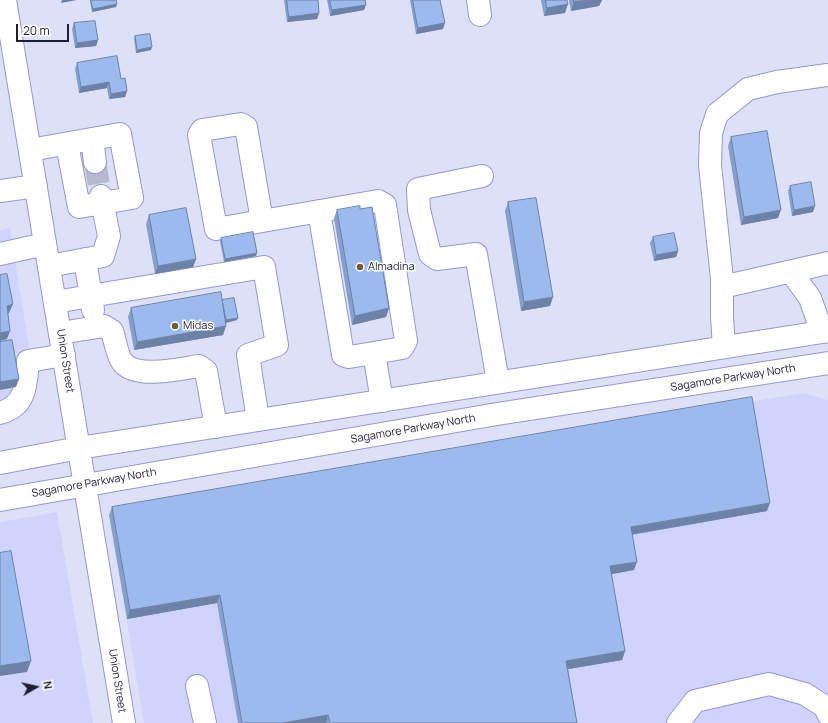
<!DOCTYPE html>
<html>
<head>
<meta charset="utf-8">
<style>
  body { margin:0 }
  #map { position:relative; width:828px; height:723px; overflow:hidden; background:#dee0f8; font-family:Manrope,sans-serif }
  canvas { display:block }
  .north { position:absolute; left:16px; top:667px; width:40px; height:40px; -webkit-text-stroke:3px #fff; paint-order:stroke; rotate:81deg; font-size:11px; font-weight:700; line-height:16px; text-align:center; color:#1d1e33 }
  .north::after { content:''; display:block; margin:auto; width:14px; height:18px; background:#1d1e33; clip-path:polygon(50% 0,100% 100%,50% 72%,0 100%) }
  .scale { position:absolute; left:16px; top:24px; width:53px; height:18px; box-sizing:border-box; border:2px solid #1d1e33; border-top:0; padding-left:5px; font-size:12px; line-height:14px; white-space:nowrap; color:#1d1e33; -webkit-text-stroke:3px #fff; paint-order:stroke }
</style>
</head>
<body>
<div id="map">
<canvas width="828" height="723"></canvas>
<div class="north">N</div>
<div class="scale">20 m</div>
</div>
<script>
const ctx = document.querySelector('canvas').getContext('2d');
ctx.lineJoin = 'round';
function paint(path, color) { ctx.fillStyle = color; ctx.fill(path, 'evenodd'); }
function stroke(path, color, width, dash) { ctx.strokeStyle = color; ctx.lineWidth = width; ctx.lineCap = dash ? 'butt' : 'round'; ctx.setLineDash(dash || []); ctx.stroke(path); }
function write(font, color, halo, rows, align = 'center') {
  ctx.font = font + ' Manrope,sans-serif'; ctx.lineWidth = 3; ctx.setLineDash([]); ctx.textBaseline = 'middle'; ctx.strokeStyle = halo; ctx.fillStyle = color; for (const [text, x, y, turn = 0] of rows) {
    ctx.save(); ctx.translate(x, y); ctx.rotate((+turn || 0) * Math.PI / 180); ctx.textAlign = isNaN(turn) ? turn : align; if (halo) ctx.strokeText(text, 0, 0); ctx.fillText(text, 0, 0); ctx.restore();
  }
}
const built = new Path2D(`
  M10,228L35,385L30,412L0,421V230Z
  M804,393L828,400V723H144L109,515L153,499Z
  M57,512L93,723H0V522Z`);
const minorTunnel = new Path2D(`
  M95,162L101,196`);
const minor = new Path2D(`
  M478,0L480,15
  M92,139L95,162
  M30,150L120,134L132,198L79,207L67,144
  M482,176L418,189L419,210L430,254L437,259L476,254L498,382
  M0,191L36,186
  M319,211L343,355L349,357L374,353
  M262,221L246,127L241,124L202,130L199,135L216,229L378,201L385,205L406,341L402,348L374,353L382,401
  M0,254L45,244
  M85,259L93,310
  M49,266L103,256L109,236L101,196
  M791,272L810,298L822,332
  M722,287L828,263
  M55,302L264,267L277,345L248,355L258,420
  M60,333L104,326L112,331C115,340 117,356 123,363C138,379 179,369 199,366L206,371L216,427
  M724,347L722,317V279L710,165L711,133L717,114L748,89L777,82L828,75
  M0,413C26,406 26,385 28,361L64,355
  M197,686L205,723
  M678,723L695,701L769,684L805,694L825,707L828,714`);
const major = new Path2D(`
  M5,0L124,723
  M0,463L79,448L828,331
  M0,500L497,414L828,363`);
const wall = new Path2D(`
  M90,0H116L117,4L116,7L92,12Z
  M284,0H318L319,13L317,19L287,22Z
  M327,0H365L366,5L364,10L330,16Z
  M410,0H440L443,29L416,34Z
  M541,0H567L565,13L544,16Z
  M569,0H602L599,6L571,11Z
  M74,23L98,40L96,46L75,48L72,29Z
  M135,36L151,50L136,53L134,39Z
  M77,63L121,79L127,91L125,97L109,99L107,88L79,93L75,69Z
  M731,137L778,218L741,225L728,146Z
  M790,186L813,212L792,216L788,191Z
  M508,202L550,306L521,311L505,211Z
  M360,209L389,308L386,317L352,325L334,218L337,210Z
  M149,215L196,259L193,267L155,274L146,224Z
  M653,237L678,251L676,257L654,261L650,243Z
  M221,238L256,256L224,262L220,241Z
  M222,301L237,320L226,323L223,335L134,350L128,317L131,308Z
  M112,507L767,511L632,535L634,570L611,574L625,651L622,660L568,669L577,723H238L217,603L127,619L109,515Z`);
const shadedWall = new Path2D(`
  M62,0H77L61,3Z
  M588,0H602L599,6L571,11L574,2Z
  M117,4L116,7L92,12L93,9Z
  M568,4L565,13L544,16L547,8Z
  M366,5L364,10L330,16L332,10Z
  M319,13L317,19L287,22L289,17Z
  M445,23L443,29L416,34L418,28Z
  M98,40L96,46L75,48L77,43Z
  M152,47L151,50L136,53L137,50Z
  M109,82L107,88L79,93L81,87Z
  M127,91L125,97L109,99L111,94Z
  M815,206L813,212L792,216L794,210Z
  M781,210L778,218L741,225L744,217Z
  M678,251L676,257L654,261L656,255Z
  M257,253L256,256L224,262L225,259Z
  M196,259L193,267L155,274L158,266Z
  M553,297L550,306L521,311L524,302Z
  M13,304L9,313L3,314L7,306Z
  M389,308L386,317L352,325L355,316Z
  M238,318L237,320L225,323L226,320Z
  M226,326L223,335L134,350L137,342Z
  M10,331L7,339L0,341V333Z
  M19,379L16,387L0,390V382Z
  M770,503L767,511L628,535L631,527Z
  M637,562L634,570L607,575L610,566Z
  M220,595L217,603L127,619L130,610Z
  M625,651L622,660L563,670L566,661Z
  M31,661L27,672L0,676V666Z
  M328,715L326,723H283Z`);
const building = new Path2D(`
  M91,0H116L117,4L93,9Z
  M287,0H318L319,13L289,17Z
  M330,0H365L366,5L332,10Z
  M413,0H440L445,23L418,28Z
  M546,0H567L568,4L547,8Z
  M574,0H588L574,2Z
  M95,21L98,40L77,43L74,23Z
  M150,34L152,47L137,50L135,36Z
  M117,56L121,79L125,78L127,91L111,94L109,82L81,87L77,63Z
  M767,131L781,210L744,217L731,137Z
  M811,182L815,206L794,210L790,186Z
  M536,198L553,297L524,302L508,202Z
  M360,206V209L372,207L389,308L355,316L337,210Z
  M186,208L196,259L158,266L149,215Z
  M253,232L257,253L225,259L221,238Z
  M674,233L678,251L656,255L653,237Z
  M7,274L13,304L7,306L10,331L0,333V275Z
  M221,292L226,326L137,342L131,308Z
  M234,298L238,318L226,320L222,300Z
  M12,340L19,379L0,382V342Z
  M752,397L770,503L631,527L637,562L610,566L625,651L566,661L577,723H330L328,715L283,723H242L220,595L130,610L112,507Z
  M11,551L31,661L0,666V553Z`);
const markers = [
  [360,267,4,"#69612e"],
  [175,326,4,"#69612e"]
];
const poiNames = [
  ["Almadina",368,267],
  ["Midas",183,326]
];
const streetNames = [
  ["Union Street",65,361,81],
  ["Sagamore Parkway North",733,378,-9],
  ["Sagamore Parkway North",413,429,-10],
  ["Sagamore Parkway North",94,483,-10],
  ["Union Street",117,681,81]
];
paint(built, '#d0d4fc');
stroke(minorTunnel, '#b7b9d1', 22, [22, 11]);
stroke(minor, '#9498d0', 24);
stroke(major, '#9498d0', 24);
stroke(minor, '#fff', 22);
stroke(major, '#fff', 22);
paint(wall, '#86a0cd');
paint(shadedWall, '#6d82a7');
paint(building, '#9cbaee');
stroke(building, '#6d82a7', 1);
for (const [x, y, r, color] of markers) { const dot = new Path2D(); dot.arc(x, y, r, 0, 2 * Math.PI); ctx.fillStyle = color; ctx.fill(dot); stroke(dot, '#fff', 1.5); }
write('11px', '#1d1e33', '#fff', poiNames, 'left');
write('11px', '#1d1e33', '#fff', streetNames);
</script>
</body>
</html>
